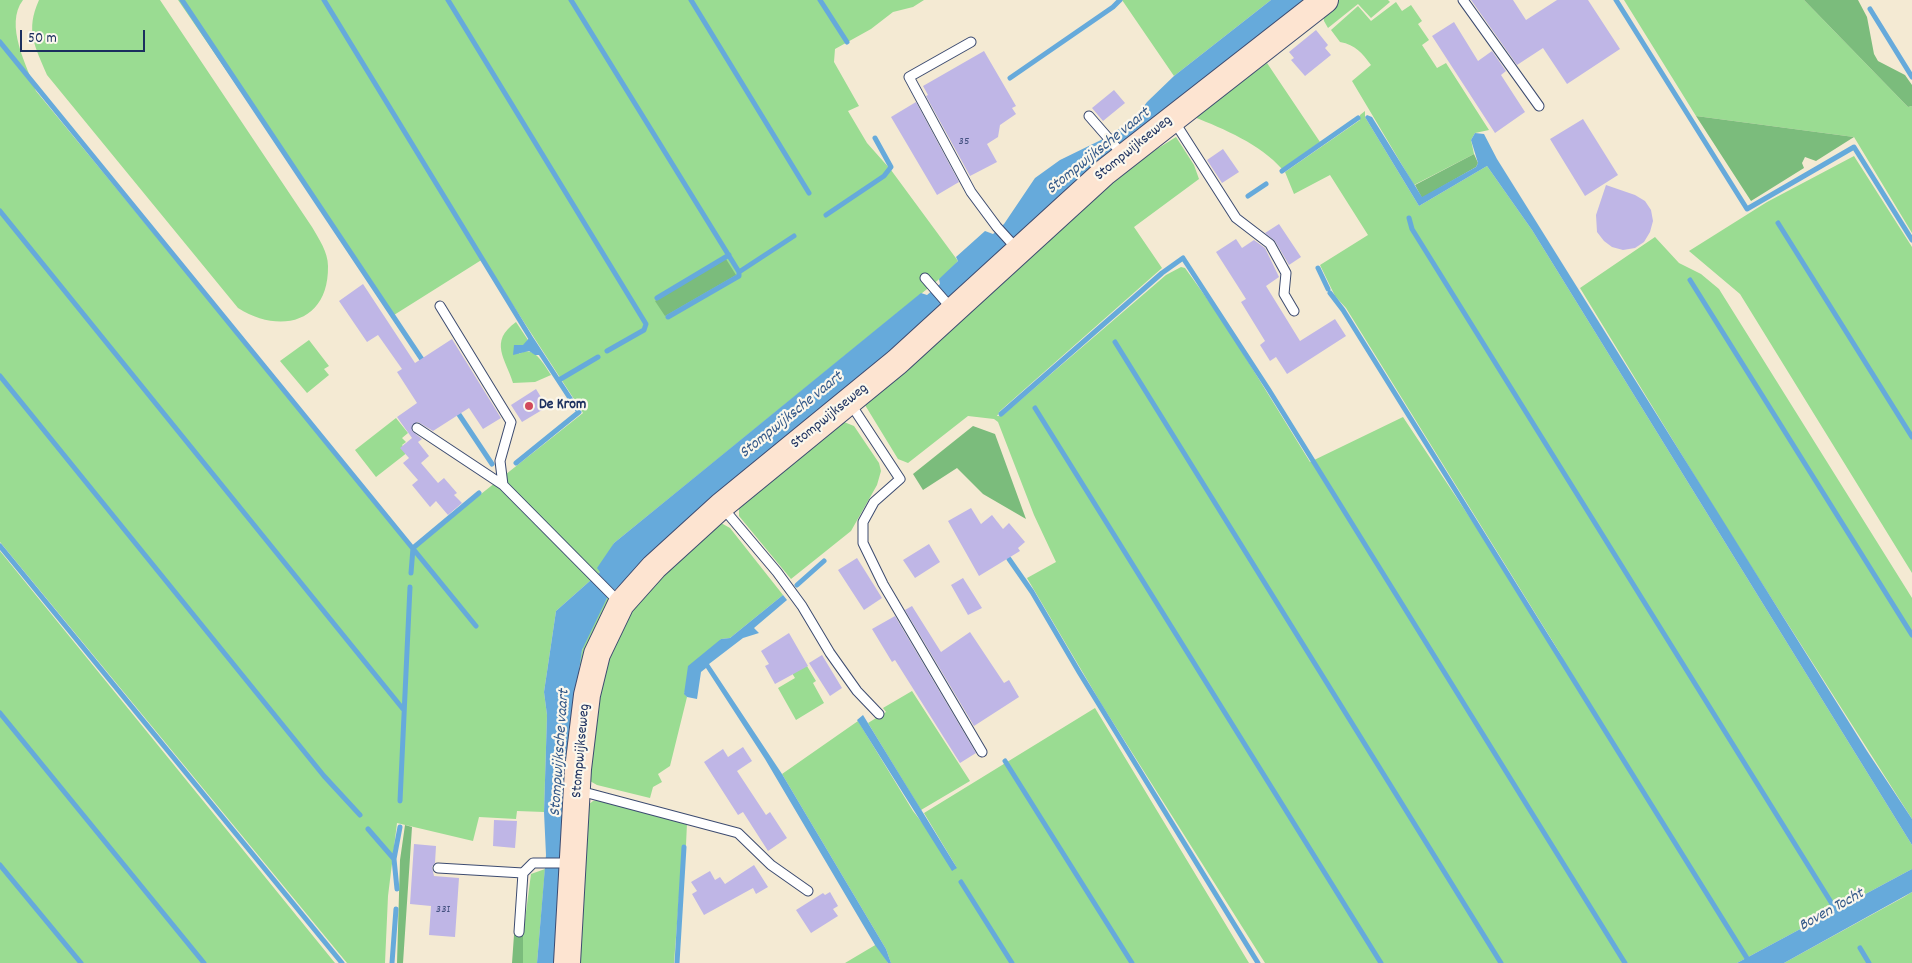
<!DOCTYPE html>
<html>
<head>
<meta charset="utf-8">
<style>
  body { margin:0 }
  #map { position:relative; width:1912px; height:963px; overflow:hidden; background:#f4ead3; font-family:Dekko,sans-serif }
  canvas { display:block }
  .scale { position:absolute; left:20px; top:30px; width:125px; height:22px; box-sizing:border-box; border:2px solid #1b2f5e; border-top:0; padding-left:6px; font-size:15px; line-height:18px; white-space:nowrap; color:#1b2f5e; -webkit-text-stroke:4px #fbf7ec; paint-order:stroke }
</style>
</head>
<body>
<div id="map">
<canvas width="1912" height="963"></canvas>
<div class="scale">50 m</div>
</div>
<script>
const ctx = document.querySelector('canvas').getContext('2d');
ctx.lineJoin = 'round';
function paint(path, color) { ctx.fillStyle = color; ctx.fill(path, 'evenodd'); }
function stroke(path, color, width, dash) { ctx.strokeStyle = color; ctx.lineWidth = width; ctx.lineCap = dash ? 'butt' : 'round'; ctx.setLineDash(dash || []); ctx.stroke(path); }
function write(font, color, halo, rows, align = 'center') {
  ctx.font = font + ' Dekko,sans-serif'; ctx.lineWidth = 4.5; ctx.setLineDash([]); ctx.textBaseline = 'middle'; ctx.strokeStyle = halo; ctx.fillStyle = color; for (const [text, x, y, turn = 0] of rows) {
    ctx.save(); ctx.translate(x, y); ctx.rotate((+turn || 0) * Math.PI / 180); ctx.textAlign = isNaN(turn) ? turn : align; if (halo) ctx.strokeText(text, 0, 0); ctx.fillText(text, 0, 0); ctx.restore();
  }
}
const green = new Path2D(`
  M0,0H23C4,25 27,66 36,91L413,548L583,413L483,259L394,315L178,0H924L913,7L893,12L871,29L835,49L834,62L859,106L848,111L867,143L891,170L958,261L948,272L614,543L600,572L556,611L544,692L547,715L544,812L517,811L516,819L479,817L473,841L397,823L388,896L385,963H347L0,542Z
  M39,0H160L312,227C319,239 328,252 328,266C329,322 281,335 238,308L47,75C35,46 25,31 39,0Z
  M1122,0H1271L1174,76Z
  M1338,0H1388L1390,2L1371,18L1358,4L1328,28L1324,21L1323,12Z
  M1624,0H1804L1908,107L1912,106V233L1854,137L1696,116Z
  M1396,2L1402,11L1411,5L1422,21L1418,24L1429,40L1422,45L1437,68L1446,63L1489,130L1475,133L1471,140L1474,154L1414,185L1352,81L1371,65C1362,53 1356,45 1340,42L1331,30L1358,6L1371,21Z
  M1267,63L1320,142L1282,169C1260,144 1224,129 1194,117Z
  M1365,111V117L1419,206L1487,166L1532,230L1912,845V869L1737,963H1265L1102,705L1027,578L1056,562L1034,515L998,422L994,419L968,416L908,463L898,459L865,405L1133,164L1176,137L1194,165L1199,179L1134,227L1162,268L1000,411L997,416H1002L1166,275L1181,267L1185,268L1223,321L1310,462L1403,417L1563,658L1346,308L1335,296L1320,265L1368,235L1330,175L1294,194L1285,172L1360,120V115Z
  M1854,156L1912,247V573L1740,294L1689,251L1767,202Z
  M1655,237L1679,263L1701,274L1719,289L1912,598V819L1721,519L1580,288Z
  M516,322L528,340L519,354C534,344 544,365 551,375L535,382L513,383C506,359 488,342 516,322Z
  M309,340L329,366L324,369L329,375L307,393L280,361Z
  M396,418L408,433L402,438L406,442L402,445L408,452L376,477L355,450Z
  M844,422L854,426L879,463L881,471L877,485L851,531L791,579L739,516V507Z
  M721,523L730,528L783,595L730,638L721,639L684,693L687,697L670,766L658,774L662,782L653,787L650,798L597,785L588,780L602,674L623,624L653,583Z
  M0,551L335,963H0Z
  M608,596L609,599L582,679C573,651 596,619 608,596Z
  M801,656L816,681L813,683L824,703L796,720L778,688L795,678L787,665Z
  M912,691L970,781L921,810L868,723L886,712L883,708Z
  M1095,708L1249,963H891L886,949L782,774L858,721L913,811L957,868L924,813Z
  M600,800L687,823L686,845H683L674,963H577L588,805L593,801Z
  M545,869L537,963H523V935L531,874Z
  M1912,892V963H1784L1904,897Z
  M877,944L888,963H845Z`);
const forest = new Path2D(`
  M1804,0H1858L1867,17L1874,54L1878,61L1905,75L1912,85V106L1908,107Z
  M1696,116L1854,137L1816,161L1805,157L1802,163L1804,168L1751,201Z
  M1474,154L1478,163L1476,167L1422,198L1415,185Z
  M726,259L736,275L665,316L655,301Z
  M973,426L995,434L1026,519L983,494L957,468L923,490L913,474Z
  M405,825L412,827L403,963H397L400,860Z
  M514,935H523V963H512Z`);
const water = new Path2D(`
  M1271,0H1312L693,518L608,596L582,650L579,671L582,679L559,963H537L546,855L544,812L547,715L544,692L556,611L600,572L597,568L614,543L921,293L927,295L940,284L939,279L958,261L956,257L985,231L993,234L1004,224L1035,178L1060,160L1101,140L1134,120L1147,102L1174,76Z
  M1367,115L1372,117L1422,197L1476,167L1478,163L1471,140L1475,133L1484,134L1497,159L1867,751L1912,819V845L1532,230L1487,166L1419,206L1365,117Z
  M530,337L543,355H535L529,351L513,355L514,345H523Z
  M783,595L787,600L754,628L759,633L743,638L709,664L782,774L886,949L891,963H888L875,945L765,759L706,668L701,672L697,699L687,697L684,694L688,666L721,639L730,638Z
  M863,715L957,868L952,871L857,720Z
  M1912,869V892L1784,963H1737Z`);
const stream = new Path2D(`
  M182,0L425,364
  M324,0L530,337L579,412L516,463
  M448,0L646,324L644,330L607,351
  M571,0L739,272L794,236
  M691,0L809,193
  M820,0L847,42
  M1616,0L1747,209L1854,147L1912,240
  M1870,9L1912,77
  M0,42L476,626
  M1010,78L1113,7L1120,0
  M1282,171L1358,118
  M1248,196L1266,184
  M0,211L403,709
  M826,215L884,176L891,167L875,138
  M1409,218L1412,229L1839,915
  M1778,223L1912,437
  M1318,268L1328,289
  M1690,280L1912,635
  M1330,293L1343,310L1750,963
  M657,298L729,255
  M668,317L739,276V272
  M1115,342L1501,963
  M0,376L324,776L360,815
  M559,380L598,357
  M1035,408L1381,963
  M456,410L492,464
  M1001,414L1162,273L1183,258L1269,390L1625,963
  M0,546L342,963
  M1009,559L1032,592L1079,672L1258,963
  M411,573L413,548L479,493
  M797,585L824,561
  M0,713L204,963
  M1005,761L1132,963
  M400,801L410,587
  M368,829L394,859
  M0,865L81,963
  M961,882L1012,963
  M397,889L394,859L400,827
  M1860,948L1869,963
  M392,963L396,909
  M677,963L684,847`);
const building = new Path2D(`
  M1471,0H1513L1526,20L1557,0H1588L1620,49L1567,84L1543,48L1517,65Z
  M1454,22L1478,61L1492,51L1506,71L1501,75L1525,112L1495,133L1432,36Z
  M1316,30L1328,45L1325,48L1331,55L1305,76L1291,60L1294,58L1289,52Z
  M984,51L1016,106L1012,108L1016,114L1000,125L998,137L987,144L997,162L970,176L926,96L928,95L923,86Z
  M1114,90L1125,103L1103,121L1092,108Z
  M916,102L959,182L937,195L891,117Z
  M1583,119L1618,175L1585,196L1550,139Z
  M1223,149L1239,172L1222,183L1207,160Z
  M1606,185L1635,195L1645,201L1651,210L1653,221L1650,232L1644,242L1635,248L1623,250L1612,247L1604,241L1597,232L1596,215Z
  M1279,224L1301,257L1289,265L1275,241L1265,233Z
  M1236,239L1242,248L1254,240L1265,248L1279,277L1266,286L1300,341L1335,319L1346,336L1287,374L1276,357L1270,361L1260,345L1265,341L1241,302L1246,299L1216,252Z
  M363,284L415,363L452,339L501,418L483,429L469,408L433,431L418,422L412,425V431L422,439L418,442L429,456L421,463L438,483L444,478L457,493L454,495L462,503L448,515L436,501L430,507L412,485L418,480L403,463L409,458L400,448L412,438L397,417L417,403L397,372L402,369L378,335L367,342L339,301Z
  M536,389L547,407L522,422L511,405Z
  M971,508L981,524L992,515L1003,529L1009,523L1025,542L1018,548L1020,551L979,576L948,521Z
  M929,544L940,562L915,578L903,560Z
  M857,558L882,598L864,610L838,570Z
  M963,578L982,608L968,615L951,585Z
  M912,606L941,652L970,632L1004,683L1009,680L1019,697L974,726L905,610Z
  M895,616L976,753L960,763L895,660L892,662L872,629Z
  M789,633L808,666L775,684L765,666L769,664L761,651Z
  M822,655L842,688L830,696L809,663Z
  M743,747L752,761L737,771L766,815L770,812L787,838L768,851L743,812L738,815L704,762L723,749L728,757Z
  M494,820L517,821L515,848L493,846Z
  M414,844L436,846L435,863L432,867L434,876L459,878L455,937L429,935L431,906L410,904Z
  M754,865L768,887L756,894L753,888L704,915L692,894L697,891L691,882L710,871L715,880L720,877L725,884Z
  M830,892L838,906L833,909L838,916L811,933L796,910L823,893L825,895Z`);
const lane = new Path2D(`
  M1463,0L1539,106
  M971,42L909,77L971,192L997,227L1017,249
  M1089,116L1123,155
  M1174,121L1236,218L1270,244L1286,273L1284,294L1294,311
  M925,278L952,309
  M440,306L511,422L500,461L503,485
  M850,403L900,479L874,502L863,522V543L883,584L982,752
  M417,428L503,485L619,602
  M723,508L777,572L802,606L830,653L857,691L879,714
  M580,791L738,833L771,865L808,891
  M438,868L523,873L533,863H571
  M519,932L523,873`);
const secondary = new Path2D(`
  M567,963L578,769L587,695L597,654L621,604L654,567L721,506L897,362L1105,172L1325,0`);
const markers = [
  [529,406,5,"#d1495b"]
];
const numberNames = [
  ["35",964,142],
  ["33I",443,910]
];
const streetNames = [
  ["Stompwijkseweg",1134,149,-39],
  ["Stompwijkseweg",830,417,-39],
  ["Stompwijkseweg",582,751,-85]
];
const poiNames = [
  ["De Krom",539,406]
];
const waterNames = [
  ["Stompwijksche vaart",1099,152,-39],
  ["Stompwijksche vaart",792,416,-39],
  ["Stompwijksche vaart",561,753,-86],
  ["Boven Tocht",1832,911,-29]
];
paint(green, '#9adc92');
paint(forest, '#7bbc7c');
paint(water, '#66aadb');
stroke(stream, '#66aadb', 5);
paint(building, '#bfb6e6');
stroke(lane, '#3c4b70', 11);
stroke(secondary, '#3c4b70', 28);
stroke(lane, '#fff', 9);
stroke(secondary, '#fde4d1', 26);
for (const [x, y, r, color] of markers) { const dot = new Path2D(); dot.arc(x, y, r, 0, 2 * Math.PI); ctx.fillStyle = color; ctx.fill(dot); stroke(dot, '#fbf7ec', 2); }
write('12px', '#445180', null, numberNames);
write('15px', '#1b2f5e', '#fbf7ec', streetNames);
write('bold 15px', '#1b2f5e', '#fbf7ec', poiNames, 'left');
write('italic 16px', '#355a8a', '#fbf7ec', waterNames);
</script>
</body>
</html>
